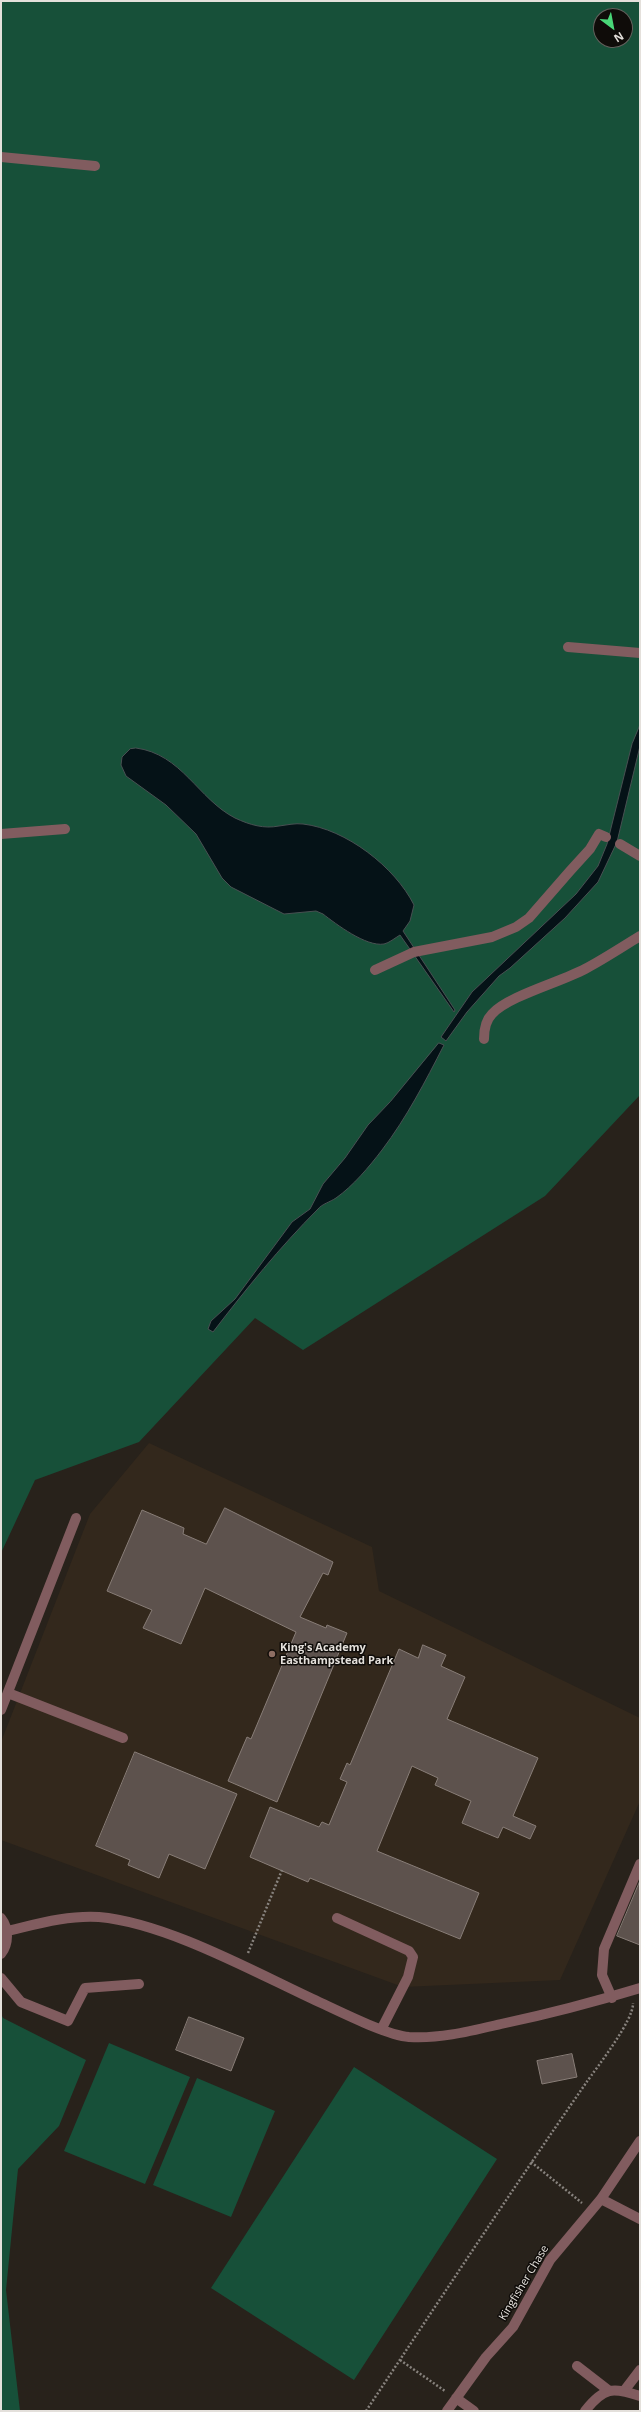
<!DOCTYPE html>
<html>
<head>
<meta charset="utf-8">
<style>
  body { margin:0 }
  #map { position:relative; width:641px; height:2412px; overflow:hidden; background:#28221b; font-family:"Open Sans",sans-serif }
  canvas { display:block }
  .frame { position:absolute; inset:0; border:2px solid #e4e0db; pointer-events:none }
  .north { position:absolute; left:593px; top:8px; width:40px; height:40px; box-sizing:border-box; background:#0f0c09; border:1px solid #64615d; border-radius:50%; rotate:148deg; font-size:11px; font-weight:700; line-height:16px; text-align:center; color:#e4e0db }
  .north::after { content:''; display:block; margin:auto; width:14px; height:18px; background:#49d778; clip-path:polygon(50% 0,100% 100%,50% 72%,0 100%) }
</style>
</head>
<body>
<div id="map">
<canvas width="641" height="2412"></canvas>
<div class="frame"></div>
<div class="north">N</div>
</div>
<script>
const ctx = document.querySelector('canvas').getContext('2d');
ctx.lineJoin = 'round';
function paint(path, color) { ctx.fillStyle = color; ctx.fill(path, 'evenodd'); }
function stroke(path, color, width, dash) { ctx.strokeStyle = color; ctx.lineWidth = width; ctx.lineCap = dash ? 'butt' : 'round'; ctx.setLineDash(dash || []); ctx.stroke(path); }
function write(font, color, halo, rows, align = 'center') {
  ctx.font = font + ' "Open Sans",sans-serif'; ctx.lineWidth = 3; ctx.setLineDash([]); ctx.textBaseline = 'middle'; ctx.strokeStyle = halo; ctx.fillStyle = color; for (const [text, x, y, turn = 0] of rows) {
    ctx.save(); ctx.translate(x, y); ctx.rotate((+turn || 0) * Math.PI / 180); ctx.textAlign = isNaN(turn) ? turn : align; if (halo) ctx.strokeText(text, 0, 0); ctx.fillText(text, 0, 0); ctx.restore();
  }
}
const built = new Path2D(`
  M149,1443L372,1547L379,1591L640,1718V1801L560,1980L403,1987L1,1840V1742L90,1514Z`);
const green = new Path2D(`
  M1,1H640V1095L545,1196L303,1350L255,1318L139,1442L35,1480L1,1553ZM601,16H625V40H601Z
  M1,2014L3,2018L86,2060L59,2126L18,2169L6,2290L20,2411H1Z
  M109,2043L190,2077L145,2184L64,2151Z
  M354,2067L497,2159L354,2380L211,2288Z
  M197,2078L275,2111L231,2217L153,2185Z`);
const water = new Path2D(`
  M640,725V746L617,842L598,882L565,918L510,968L499,976L467,1012L446,1041L441,1037L472,992L576,894L598,866L607,844L632,744Z
  M136,748C182,754 198,799 235,818C250,825 264,829 279,826C287,825 295,823 303,824C346,829 395,867 414,905L410,921L403,931L455,1010L454,1012L400,935C395,938 389,943 384,944C366,947 336,924 323,914L316,911L284,914L231,887L222,878L196,834L166,805L126,776L121,765L122,757L130,749Z
  M439,1043L444,1045C425,1082 407,1117 382,1150C369,1167 353,1186 336,1198C330,1202 322,1204 318,1209C280,1247 246,1289 213,1332L208,1329L211,1321L235,1299L292,1222L310,1209L323,1184L345,1158L368,1125L390,1102Z`);
const building = new Path2D(`
  M225,1508L333,1562L328,1575L323,1573L300,1617L326,1628L327,1625L347,1633L277,1802L228,1781L247,1737L251,1739L296,1632L205,1588L181,1644L143,1628L152,1610L107,1591L142,1510L184,1528L183,1534L206,1544Z
  M423,1645L446,1655L441,1666L465,1677L447,1719L538,1758L513,1816L536,1826L530,1839L503,1827L498,1838L462,1823L471,1801L435,1785L438,1778L412,1766L377,1851L479,1893L460,1939L310,1878L308,1882L250,1857L270,1807L319,1827L322,1822L329,1825L347,1782L340,1779L347,1763L350,1765L399,1649L418,1658Z
  M135,1752L237,1794L205,1869L169,1854L159,1878L128,1865L130,1860L96,1846Z
  M640,1881V1945L617,1936Z
  M189,2017L244,2038L231,2071L176,2050Z
  M572,2054L577,2077L542,2084L537,2061Z`);
const path = new Path2D(`
  M248,1953L282,1870
  M531,2162L582,2203
  M400,2360L445,2391
  M366,2411C439,2301 511,2191 586,2083C597,2067 634,2020 633,2003`);
const service = new Path2D(`
  M1,157L95,166
  M568,647L640,653
  M1,834L65,829
  M620,844L640,856
  M375,970L414,952L492,937L516,927L529,918L570,871L590,849L599,834L606,837
  M484,1039C484,1030 485,1021 492,1014C508,996 561,982 585,969C604,959 622,947 640,936
  M8,1693L123,1738
  M1,1710L76,1518
  M1,1918C9,1928 9,1944 1,1954
  M337,1918L409,1951L413,1957L408,1977L382,2028
  M7,1931C37,1924 68,1915 99,1917C167,1923 256,1973 319,2002C341,2012 386,2035 409,2037C440,2039 471,2031 501,2024C548,2014 594,2002 640,1988
  M1,1978L21,2002L68,2021L85,1988L139,1984
  M612,1998L602,1975L604,1949L640,1864
  M577,2366L608,2390
  M624,2391L640,2370`);
const minor = new Path2D(`
  M601,2199L640,2219
  M456,2398L474,2411
  M447,2411L486,2357L513,2327L550,2260L601,2199L640,2141
  M585,2411C604,2387 612,2387 640,2396`);
const markers = [
  [272,1654,4,"#8d6e63"]
];
const poiNames = [
  ["King's Academy",280,1648],
  ["Easthampstead Park",280,1661]
];
const streetNames = [
  ["Kingfisher Chase",524,2283,-59]
];
paint(built, '#33281c');
paint(green, '#175039');
paint(water, '#051217');
stroke(water, '#485052', 1);
paint(building, '#5d524d');
stroke(building, '#887d77', 1);
stroke(path, '#88837e', 2.5, [2, 2]);
stroke(service, '#815c5f', 10);
stroke(minor, '#815c5f', 10);
for (const [x, y, r, color] of markers) { const dot = new Path2D(); dot.arc(x, y, r, 0, 2 * Math.PI); ctx.fillStyle = color; ctx.fill(dot); stroke(dot, '#0f0c09', 1.5); }
write('bold 11px', '#e4e0db', '#0f0c09', poiNames, 'left');
write('11px', '#e4e0db', '#0f0c09', streetNames);
</script>
</body>
</html>
